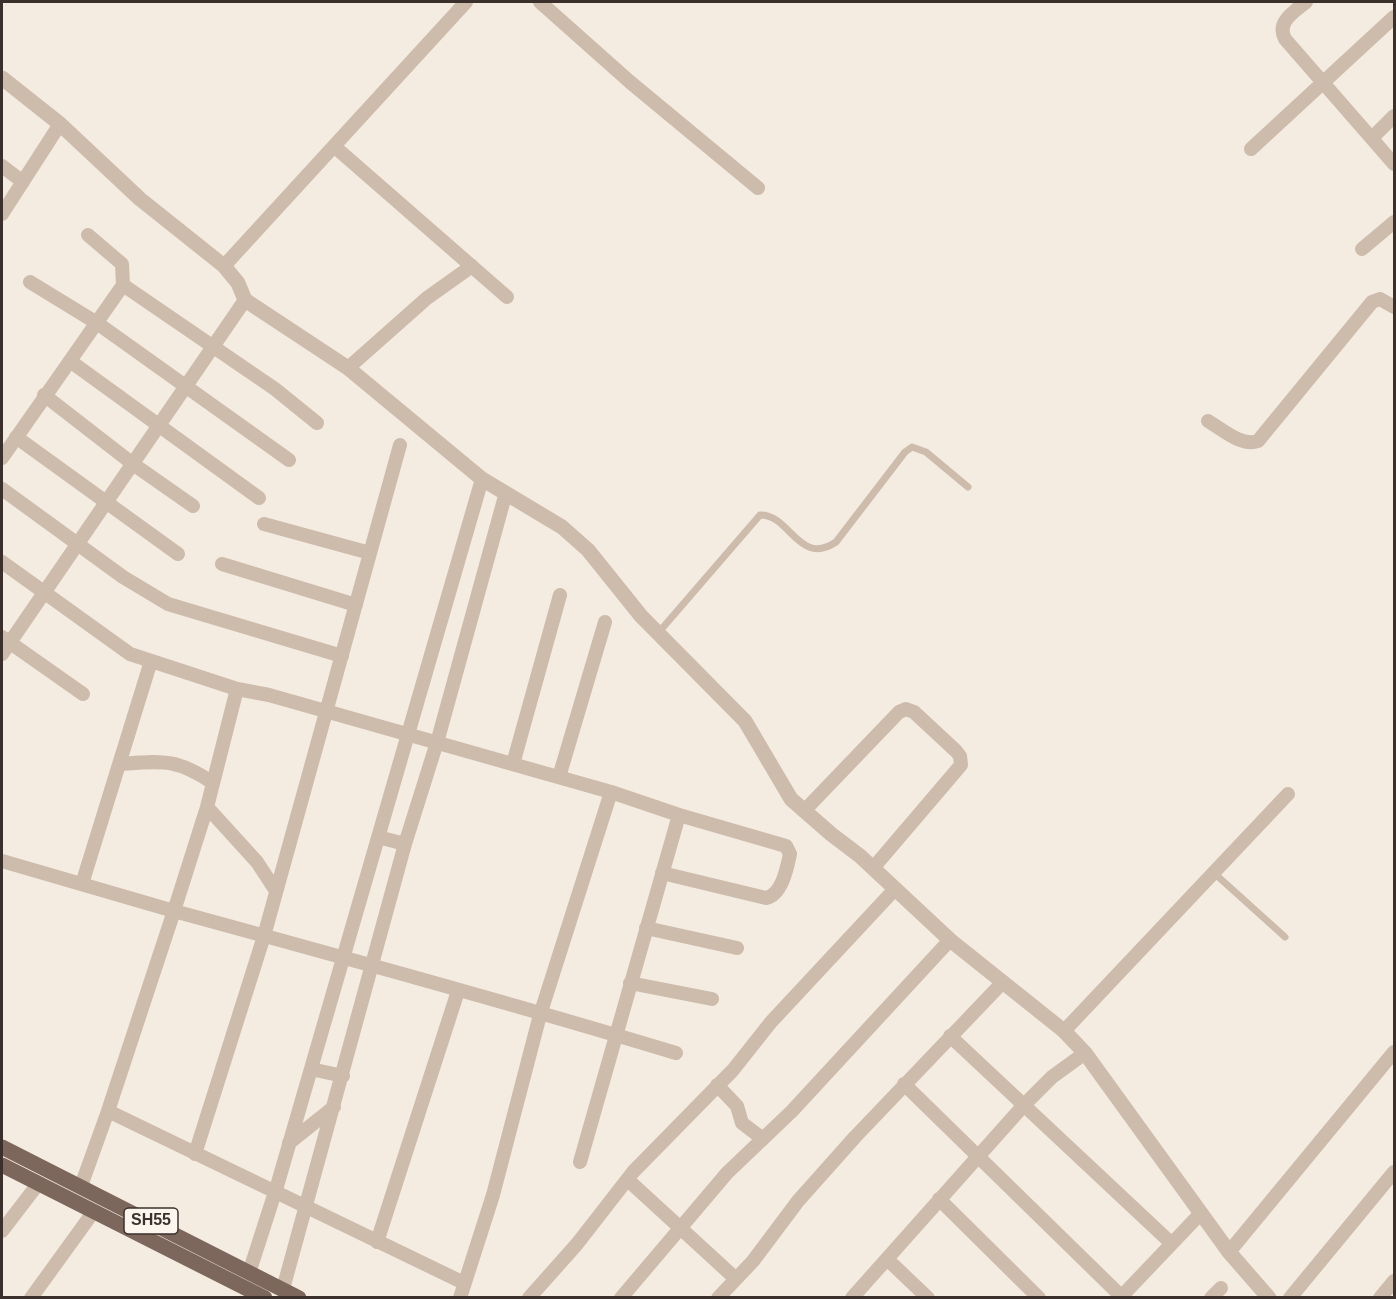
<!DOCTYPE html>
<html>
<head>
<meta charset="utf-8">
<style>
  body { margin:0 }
  #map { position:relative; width:1396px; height:1299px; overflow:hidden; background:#f4ebe1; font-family:Arial,sans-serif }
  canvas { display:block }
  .frame { position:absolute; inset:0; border:3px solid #3b302b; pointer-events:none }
</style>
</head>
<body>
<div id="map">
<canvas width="1396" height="1299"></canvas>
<div class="frame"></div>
</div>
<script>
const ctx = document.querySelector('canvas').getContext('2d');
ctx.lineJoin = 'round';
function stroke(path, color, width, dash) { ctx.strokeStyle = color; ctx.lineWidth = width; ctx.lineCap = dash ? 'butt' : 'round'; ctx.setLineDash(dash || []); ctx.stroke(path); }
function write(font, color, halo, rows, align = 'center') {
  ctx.font = font + ' Arial,sans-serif'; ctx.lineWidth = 5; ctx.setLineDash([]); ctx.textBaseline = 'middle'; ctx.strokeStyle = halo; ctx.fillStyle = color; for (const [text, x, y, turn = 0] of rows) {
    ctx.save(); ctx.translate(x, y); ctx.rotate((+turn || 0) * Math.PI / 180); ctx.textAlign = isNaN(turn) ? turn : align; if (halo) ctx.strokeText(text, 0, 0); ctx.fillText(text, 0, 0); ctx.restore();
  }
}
const service = new Path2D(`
  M659,632L760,515C790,514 799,567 836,542L905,452L912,447L926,452L968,487
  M1214,873L1285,937`);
const minor = new Path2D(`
  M540,2L630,82L758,188
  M1306,2C1294,12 1276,22 1285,39L1394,164
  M1372,138L1394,116
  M335,147L507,297
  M1251,149L1394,17
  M2,166L23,182
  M2,214L60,124
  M88,235L122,264L123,285
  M1362,249L1394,222
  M224,266L466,2
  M30,282L97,323L289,460
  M70,361L259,498
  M348,368L427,298L472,266
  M44,395L133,464L193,506
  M1208,421C1222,429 1241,447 1258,441L1372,302L1380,299L1394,307
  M16,437L178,554
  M2,458L123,285L275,389L317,423
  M2,489L123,577L168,604L342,656
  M264,524L370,553
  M2,562L130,654L237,689
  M222,564L356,605
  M2,637L83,694
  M2,654L245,300
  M120,764C162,761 176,758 213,783
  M513,764L560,595
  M559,777L605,622
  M207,807L257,862L276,891
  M804,811L899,712L906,709L914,712L956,751L960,756L961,765L874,867
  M378,837L405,844
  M2,861L174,911L108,1111L464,1283
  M662,873L766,898C782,895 787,868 790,854L786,846L679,815
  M82,884L151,661
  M646,928L737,948
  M630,983L712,999
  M1064,1031L1288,794
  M950,1036L1171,1243
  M311,1069L343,1076
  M904,1084L1123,1298
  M717,1085L737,1106L742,1123L763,1139
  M289,1143L334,1107
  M195,1154L264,936L400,445
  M580,1162L679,815L611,792L269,695L237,689L207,807L174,911C342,957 510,1003 676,1053
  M628,1180L736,1279
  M81,1186L108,1111
  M939,1199L1039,1298
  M2,1231L38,1184
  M377,1242L458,991
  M1229,1252L1394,1052
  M887,1259L928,1298
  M249,1273L277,1186L482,479
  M283,1289L405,844L438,739L505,496
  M31,1298L94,1211
  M460,1298L493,1195L540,1015L611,792
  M529,1298L577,1244L633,1172L733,1070L771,1022L895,889
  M621,1298L727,1173L792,1111L950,940
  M718,1298L753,1261L798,1201L855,1137L1003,982
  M852,1298L1024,1105L1052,1077L1085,1053
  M1120,1298L1201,1213
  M1211,1298L1221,1288
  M1290,1298L1394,1172
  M1380,1298L1394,1281`);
const tertiary = new Path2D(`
  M2,78L60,124L140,199L224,266L238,283L245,300L348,368L482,479L562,527L588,550L641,616L745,721L791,799L831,834L860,856L950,940L1064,1031L1085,1053L1229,1252L1269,1298`);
const primary = new Path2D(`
  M2,1147L299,1298
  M2,1165L265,1298`);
const shields = [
  [151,1221,54]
];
const shieldNames = [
  ["SH55",151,1221]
];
stroke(service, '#cdbbac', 7);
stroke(minor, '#cdbbac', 14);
stroke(tertiary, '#cdbbac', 15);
stroke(primary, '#7d675c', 15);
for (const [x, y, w] of shields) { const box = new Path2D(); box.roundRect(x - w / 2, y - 13, w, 26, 4.5); ctx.fillStyle = '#fbf5ee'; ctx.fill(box); stroke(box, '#3b302b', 1.5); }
write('bold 16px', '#3b302b', null, shieldNames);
</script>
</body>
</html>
